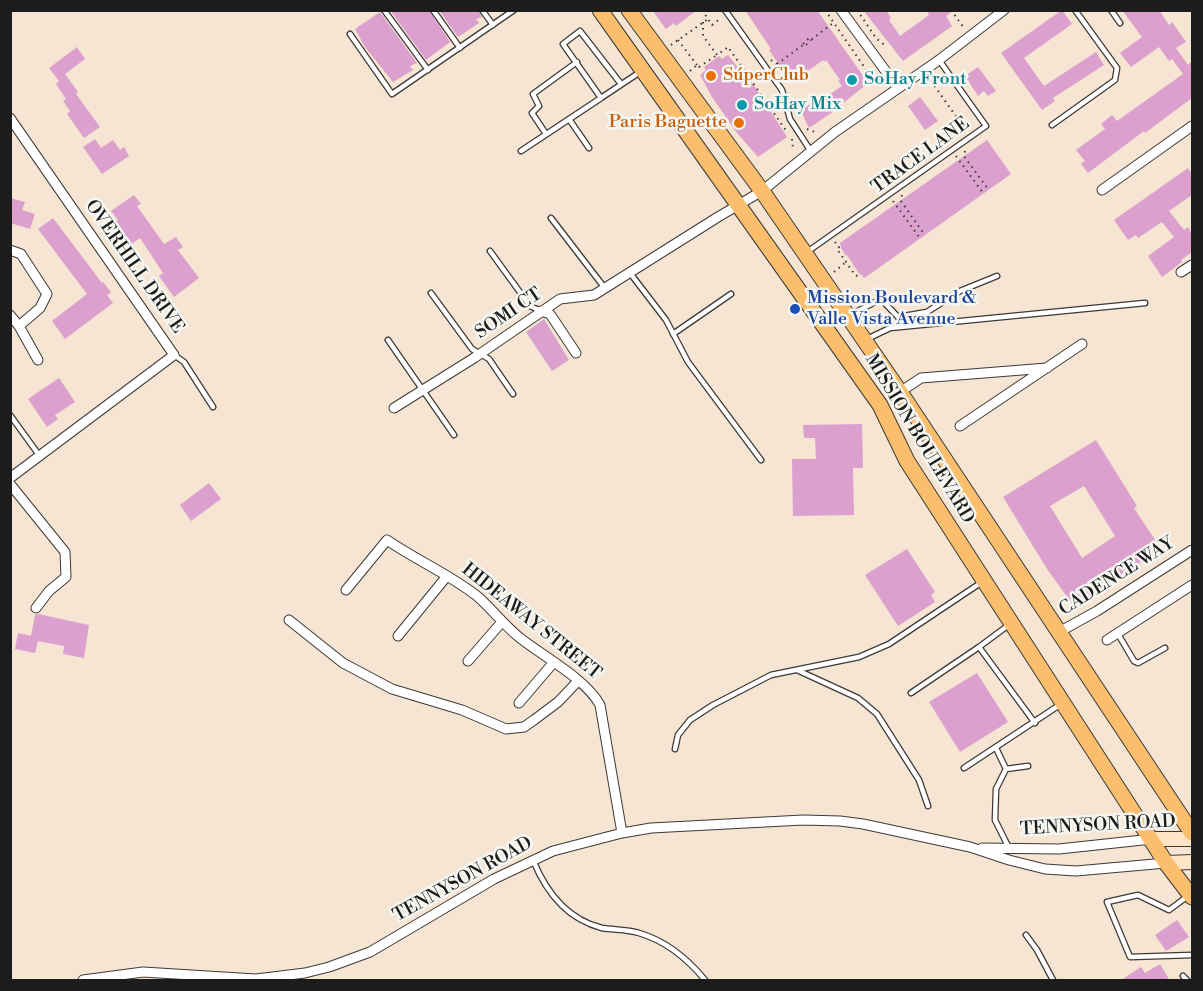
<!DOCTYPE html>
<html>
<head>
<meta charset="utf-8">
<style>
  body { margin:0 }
  #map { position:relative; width:1203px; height:991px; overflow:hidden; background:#f5e5d2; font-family:"Libre Bodoni",serif }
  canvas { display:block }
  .frame { position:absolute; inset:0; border:12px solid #1c1c1c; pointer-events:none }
</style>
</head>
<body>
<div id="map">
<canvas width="1203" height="991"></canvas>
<div class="frame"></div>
</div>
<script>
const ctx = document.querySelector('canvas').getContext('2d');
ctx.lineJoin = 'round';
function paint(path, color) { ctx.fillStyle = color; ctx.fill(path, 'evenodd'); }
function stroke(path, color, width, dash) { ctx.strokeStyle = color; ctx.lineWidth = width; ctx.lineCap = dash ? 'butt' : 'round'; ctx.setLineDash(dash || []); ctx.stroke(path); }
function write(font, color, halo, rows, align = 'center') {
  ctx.font = font + ' "Libre Bodoni",serif'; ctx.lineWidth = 5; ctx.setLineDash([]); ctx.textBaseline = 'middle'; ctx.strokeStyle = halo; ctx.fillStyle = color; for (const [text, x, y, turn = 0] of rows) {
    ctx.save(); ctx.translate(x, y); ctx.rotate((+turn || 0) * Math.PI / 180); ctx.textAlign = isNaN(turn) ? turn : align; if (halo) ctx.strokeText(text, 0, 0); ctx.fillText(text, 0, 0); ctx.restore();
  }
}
const building = new Path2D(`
  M390,10H429L450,42L426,60Z
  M439,10H478L482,17L476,19L479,23L458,37Z
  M652,10H697L676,26L674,23L666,29Z
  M745,10H817L868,83L830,114L809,128L801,111L825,93L827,96L842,86L838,81L840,80L826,60L824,62L823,60L794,81L782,69L769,50L771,49Z
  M863,10H886L891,18L889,20L900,36L929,15L926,10H954L946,16L952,26L903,61Z
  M1062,10L1072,24L1024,58L1044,86L1096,52L1104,65L1053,98L1055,101L1042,110L1001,53Z
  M1122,10H1159L1169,25L1172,22L1186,42L1176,48L1188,65L1192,61V98L1145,133L1144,131L1088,173L1081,164L1085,161L1076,150L1105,129L1101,124L1112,115L1117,121L1183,74L1172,59L1169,61L1159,47L1131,67L1120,53L1142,37Z
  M380,12L417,63L410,66L413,70L393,82L365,47L355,29Z
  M77,47L85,59L65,74L78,92L76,94L100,127L84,138L67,114L70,111L63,101L66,99L56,84L59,81L49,68Z
  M728,55L740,70L741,69L746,73L787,137L758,157L737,133L712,97L700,75L706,70L704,67L719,56L722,59Z
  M978,67L996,91L988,96L984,91L978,96L965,76Z
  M920,97L938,121L925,130L908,106Z
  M95,139L101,148L113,140L120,150L124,147L129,156L102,174L83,147Z
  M987,140L1011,174L873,272L864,278L861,274L860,275L847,255L846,256L841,248L840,243Z
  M1188,168L1192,174V195L1169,211L1184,230L1188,227L1192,234V252L1181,260L1182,262L1162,277L1148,256L1174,237L1162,222L1138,238L1136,235L1128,240L1114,220Z
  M134,195L141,204L137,206L164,244L176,237L183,247L178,250L199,278L174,297L159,276L163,273L140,238L129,246L113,224L118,220L111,211Z
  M10,198L25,202L22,210L35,214L30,229L10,223Z
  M53,218L102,283L103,282L111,292L107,295L113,303L65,339L52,321L87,294L38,229Z
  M544,319L569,360L552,371L526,332Z
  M59,378L75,402L55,415L58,419L47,427L28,399Z
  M862,424L863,468H853L854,515L793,516L792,459H816L815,438H804L803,425Z
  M1096,440L1137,506L1134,508L1161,549L1073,605L1047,569L1003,497ZM1084,486L1115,536L1082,558L1050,506Z
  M209,483L221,499L191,521L180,505Z
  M907,549L935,592L931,595L935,602L898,626L865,575Z
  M38,614L89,625L84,658L63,654L64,646L38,641L35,653L15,649L18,633L31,636L35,615Z
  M977,673L1008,722L960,752L929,702Z
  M1177,920L1189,937L1166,951L1155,935Z
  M1160,964L1170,981H1120L1141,967L1145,973Z`);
const path = new Path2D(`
  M702,10L712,25L721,18
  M825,10L876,84
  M857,10L876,38L883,44V48
  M951,10L964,28
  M703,22V36L717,55L728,47L787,132
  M678,40L697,65
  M803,44L809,38L811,40L833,23
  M671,45L708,19
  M771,60L777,64L778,69
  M777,64L803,45L805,46L811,40
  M690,71L697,65L699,67L717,55
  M931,81L965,129
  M807,129L815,132
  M792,139L793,148
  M965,151L964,156L988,189
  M956,156L983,193
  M902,195L901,201L924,234
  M893,201L919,237
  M835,242L839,247L837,249L855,275L861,278
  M834,272L846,262`);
const service = new Path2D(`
  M384,10L428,70
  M433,10L460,48
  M482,10L493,25
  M725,10L782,90L790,119L812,153
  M1111,10L1120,23
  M350,34L392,94L514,10
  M621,84L580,31L563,44L601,98L640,72
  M569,119L589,148
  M1052,125L1115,80L1117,68L1075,10
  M546,134L532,113L539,106L533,94L577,62
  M521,151L601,98
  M551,218L604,287
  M490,251L530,306L541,311
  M807,252L986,126L939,60
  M630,273L666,320L688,362L761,460
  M431,293L472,349L489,359L513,394
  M850,315L881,299L898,317L927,312L960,291L997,276
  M673,334L731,294
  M867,339L890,328L1145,303
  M388,340L454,435
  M174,355L184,362L213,407
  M10,415L39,455
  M1010,624L979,647L1035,723
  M1118,634L1134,661L1138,663L1165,648
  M797,670L858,698L877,714L919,780L928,806
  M911,693L979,647
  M996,748L1006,769L996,789L995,820L1009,848
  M675,749L678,735L690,720L713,705L771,675L859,657L889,644L982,582
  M964,768L1061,704
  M1006,769L1028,766
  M533,860C546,892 566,919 602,928C614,930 627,929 639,933C666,941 687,958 705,980
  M1188,896L1169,910L1138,895L1107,902L1130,957L1192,955
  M1026,935L1037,950L1053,980
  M1183,976L1187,980`);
const minor = new Path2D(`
  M841,10L898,88
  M10,118L174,355L10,478
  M1102,190L1192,126
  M10,250L21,254L47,294L40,308L19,326
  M1181,272L1192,265
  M541,311L550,314L576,353
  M10,315L19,326L38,360
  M900,392L921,378L1047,368
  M394,408L474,358L560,299L594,295L718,217L762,191L835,132L939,60L1004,10
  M960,426L1082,344
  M10,484L65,552L66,577L49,591L36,608
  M346,590L387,540C416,560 449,574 477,596C492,609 504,625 520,638C543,656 587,680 600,705L622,833
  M289,620L343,663L392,689L462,710L506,729L524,727L534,720L558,702L578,681
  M1059,632L1097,611L1192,550
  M398,636L447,576
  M1107,640L1192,585
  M468,661L501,623
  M519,703L554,662
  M982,848L1059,849L1152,839
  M83,980L143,972L256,979L305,973L329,967L370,952L494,879L553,851L622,833L651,828L803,820L840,821L863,824L970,847L1009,860L1045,869L1076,871L1166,863`);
const secondary = new Path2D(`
  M1152,839H1192
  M1166,863L1192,862`);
const primary = new Path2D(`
  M600,10L880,405L907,461L1166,863L1192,897
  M629,10L762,191L900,392L1192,833`);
const markers = [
  [711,76,6,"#e8710a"],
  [852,80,6,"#0f9aa8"],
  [742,105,6,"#0f9aa8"],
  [739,123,6,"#e8710a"],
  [795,309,6,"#1a4fb4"]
];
const foodNames = [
  ["SúperClub",723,76],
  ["Paris Baguette",727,123,"right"]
];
const cultureNames = [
  ["SoHay Front",864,80],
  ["SoHay Mix",754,105]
];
const streetNames = [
  ["TRACE LANE",921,156,-36],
  ["OVERHILL DRIVE",134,267,55],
  ["SOMI CT",509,314,-34],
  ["MISSION BOULEVARD",919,439,59],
  ["CADENCE WAY",1117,577,-32],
  ["HIDEAWAY STREET",531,622,39],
  ["TENNYSON ROAD",1098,826,-3],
  ["TENNYSON ROAD",463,880,-29]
];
const transitNames = [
  ["Mission Boulevard &",807,299],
  ["Valle Vista Avenue",807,320]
];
paint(building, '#dba0cd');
stroke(service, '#3d3a37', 7);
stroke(minor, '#3d3a37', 11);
stroke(secondary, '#3d3a37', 16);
stroke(primary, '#3d3a37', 17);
stroke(path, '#3d3a37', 2, [1.5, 4.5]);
stroke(service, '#fff', 4.5);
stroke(minor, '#fff', 9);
stroke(secondary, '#fde5c5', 14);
stroke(primary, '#fabe6d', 15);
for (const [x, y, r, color] of markers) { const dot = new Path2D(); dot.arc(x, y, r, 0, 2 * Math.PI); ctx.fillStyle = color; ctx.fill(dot); stroke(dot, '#f6f6f2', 2); }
write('18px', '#c56008', '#f6f6f2', foodNames, 'left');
write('18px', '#0d838f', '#f6f6f2', cultureNames, 'left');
write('18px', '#1c1c1c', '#f6f6f2', streetNames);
write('18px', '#164399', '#f6f6f2', transitNames, 'left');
</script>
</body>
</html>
